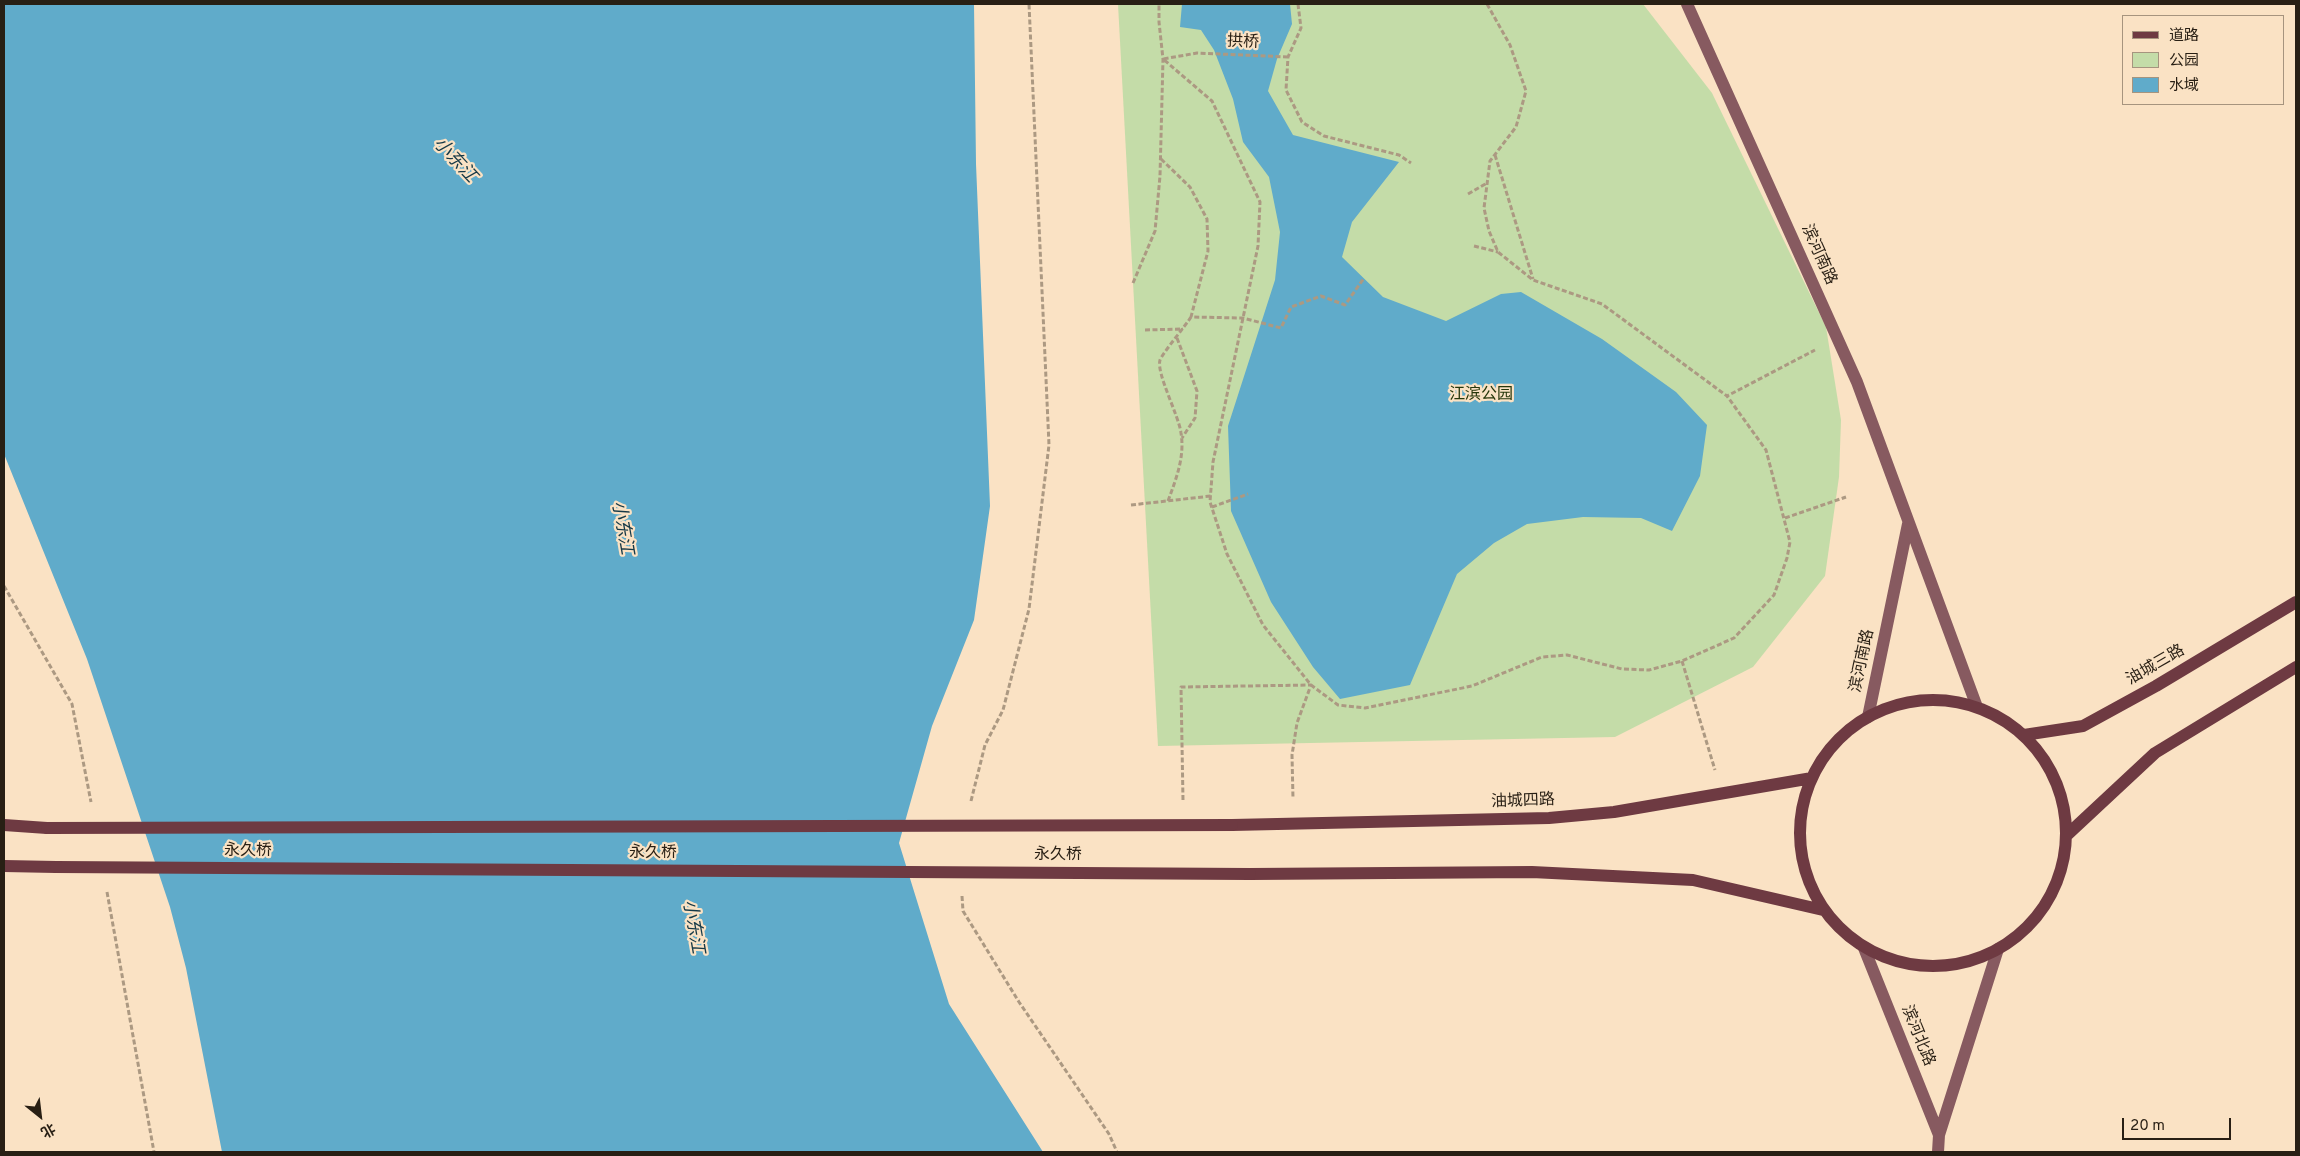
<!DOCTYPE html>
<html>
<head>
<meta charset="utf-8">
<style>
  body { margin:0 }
  #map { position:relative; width:2300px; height:1156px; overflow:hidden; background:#fae2c4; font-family:Overpass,"Noto Sans SC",sans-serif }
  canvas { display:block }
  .frame { position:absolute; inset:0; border:5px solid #281f14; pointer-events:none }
  .legend { position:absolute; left:2122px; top:15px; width:162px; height:90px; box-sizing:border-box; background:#fae2c4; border:1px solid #a6947e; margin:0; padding:6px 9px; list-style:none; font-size:15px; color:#281f14 }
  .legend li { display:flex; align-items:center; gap:10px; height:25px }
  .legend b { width:25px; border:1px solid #a6947e }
  .north { position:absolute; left:15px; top:1091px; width:50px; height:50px; -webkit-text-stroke:4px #fae2c4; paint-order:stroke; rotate:151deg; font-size:14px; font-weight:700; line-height:20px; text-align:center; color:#281f14 }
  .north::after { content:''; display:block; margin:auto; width:18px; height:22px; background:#281f14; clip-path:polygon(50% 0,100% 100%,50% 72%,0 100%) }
  .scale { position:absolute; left:2122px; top:1118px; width:109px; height:22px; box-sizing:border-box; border:2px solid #281f14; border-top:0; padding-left:6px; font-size:15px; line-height:18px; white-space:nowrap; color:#281f14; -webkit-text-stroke:4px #fae2c4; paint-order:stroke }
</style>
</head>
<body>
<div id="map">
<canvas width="2300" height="1156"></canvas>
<div class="frame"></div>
<ul class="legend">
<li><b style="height:6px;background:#6e3a42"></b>道路</li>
<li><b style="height:14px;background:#c4dca8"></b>公园</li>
<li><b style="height:14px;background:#60abca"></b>水域</li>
</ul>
<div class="north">北</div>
<div class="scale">20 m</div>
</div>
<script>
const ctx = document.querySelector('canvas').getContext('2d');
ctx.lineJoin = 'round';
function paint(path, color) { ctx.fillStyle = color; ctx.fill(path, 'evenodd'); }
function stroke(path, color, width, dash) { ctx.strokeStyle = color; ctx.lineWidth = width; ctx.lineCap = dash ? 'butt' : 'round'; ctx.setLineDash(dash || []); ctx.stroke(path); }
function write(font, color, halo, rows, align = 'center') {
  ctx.font = font + ' Overpass,"Noto Sans SC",sans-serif'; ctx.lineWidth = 4.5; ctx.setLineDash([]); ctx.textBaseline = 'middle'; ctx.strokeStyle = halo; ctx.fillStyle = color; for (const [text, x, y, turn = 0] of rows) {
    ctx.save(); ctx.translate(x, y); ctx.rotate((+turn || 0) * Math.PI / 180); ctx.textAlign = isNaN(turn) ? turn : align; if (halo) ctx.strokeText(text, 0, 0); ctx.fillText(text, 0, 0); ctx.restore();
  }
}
const green = new Path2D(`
  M1118,4H1643L1712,93L1826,327L1841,420L1839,477L1825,576L1753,667L1615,737L1158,746Z`);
const water = new Path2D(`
  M4,4H974L976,164L990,506L974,620L932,726L899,843L949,1004L1043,1152H222L186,968L170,907L87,659L4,454Z
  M1182,4H1290L1292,24L1277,59L1268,91L1293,135L1399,162L1352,222L1342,257L1383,297L1446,321L1501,294L1521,292L1602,339L1676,392L1707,425L1700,476L1672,531L1641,518L1583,517L1527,524L1494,543L1457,574L1410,685L1340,699L1313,667L1271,602L1231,511L1228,426L1275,280L1280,232L1269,177L1243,142L1233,99L1214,50L1201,30L1180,27Z`);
const path = new Path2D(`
  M1298,4L1301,28L1288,57L1286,90L1302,122L1324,136L1399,155L1411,163
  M1487,4L1510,45L1526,91L1516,127L1490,161L1484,208L1489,231L1498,252L1533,280L1602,304L1727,396L1815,350
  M1288,57L1197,53L1163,59L1212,101L1260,202L1258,246L1213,462L1210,502L1227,554L1263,625L1311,685L1338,705L1365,708L1472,686L1542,657L1567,655L1622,669L1649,670L1682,661L1734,638L1774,595L1787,558L1790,542L1766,450L1727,396
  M1495,155L1533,279
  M1161,159L1190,187L1207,219L1208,251L1191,317L1243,318L1281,328L1291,307L1321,296L1345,305L1364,278
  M1468,194L1487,183
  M1474,246L1498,252
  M1133,283L1155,231L1160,176L1163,59L1159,22V4
  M1145,330L1183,329
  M1177,338L1197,391L1195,418L1182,438
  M1168,501C1176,479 1185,457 1181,433C1179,416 1156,373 1160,360C1162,354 1186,325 1191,317
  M1131,505L1211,496
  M1212,507L1248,494
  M1785,518L1846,497
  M4,586L72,704L91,802
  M1682,661L1715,770
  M1183,800L1181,687L1311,685L1297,723L1292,755L1293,799
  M971,801L985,745L1003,710L1029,609L1049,445L1029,4
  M107,892L154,1152
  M962,896L963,911L1019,1002L1109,1134L1117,1152`);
const secondary = new Path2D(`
  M1687,4L1857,382L1977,707
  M1868,717L1908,524
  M1864,948L1939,1135
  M1938,1152L1939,1135L1998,949`);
const primary = new Path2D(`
  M1800 833a133 133 0 1 1 266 0a133 133 0 1 1-266 0Z
  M2024,735L2083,726L2156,686L2296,602
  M4,825L47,828
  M1232,825L1549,818L1614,812L1812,778
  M2067,835L2155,753L2296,667
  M4,866L56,867
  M1250,874L1532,872L1693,880L1823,910`);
const primaryBridge = new Path2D(`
  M47,828L1232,825
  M56,867L1250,874`);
const streetNames = [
  ["拱桥",1243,43,2],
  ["滨河南路",1818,255,66],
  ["滨河南路",1863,661,-78],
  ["油城三路",2156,666,-30],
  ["油城四路",1523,802,-2],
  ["永久桥",248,852],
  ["永久桥",653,854],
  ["永久桥",1058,856],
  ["滨河北路",1917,1036,68]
];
const parkNames = [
  ["江滨公园",1481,396]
];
const waterNames = [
  ["小东江",454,161,47],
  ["小东江",621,528,80],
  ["小东江",692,927,80]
];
paint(green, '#c4dca8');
paint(water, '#60abca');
stroke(path, '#ac9982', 3, [5, 2.5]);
stroke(secondary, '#875a60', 12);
stroke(primary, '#6e3a42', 12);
stroke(primaryBridge, '#6e3a42', 12);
write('16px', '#281f14', '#fae2c4', streetNames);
write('16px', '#26370b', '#fae2c4', parkNames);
write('italic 18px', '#163947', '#fae2c4', waterNames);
</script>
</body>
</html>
